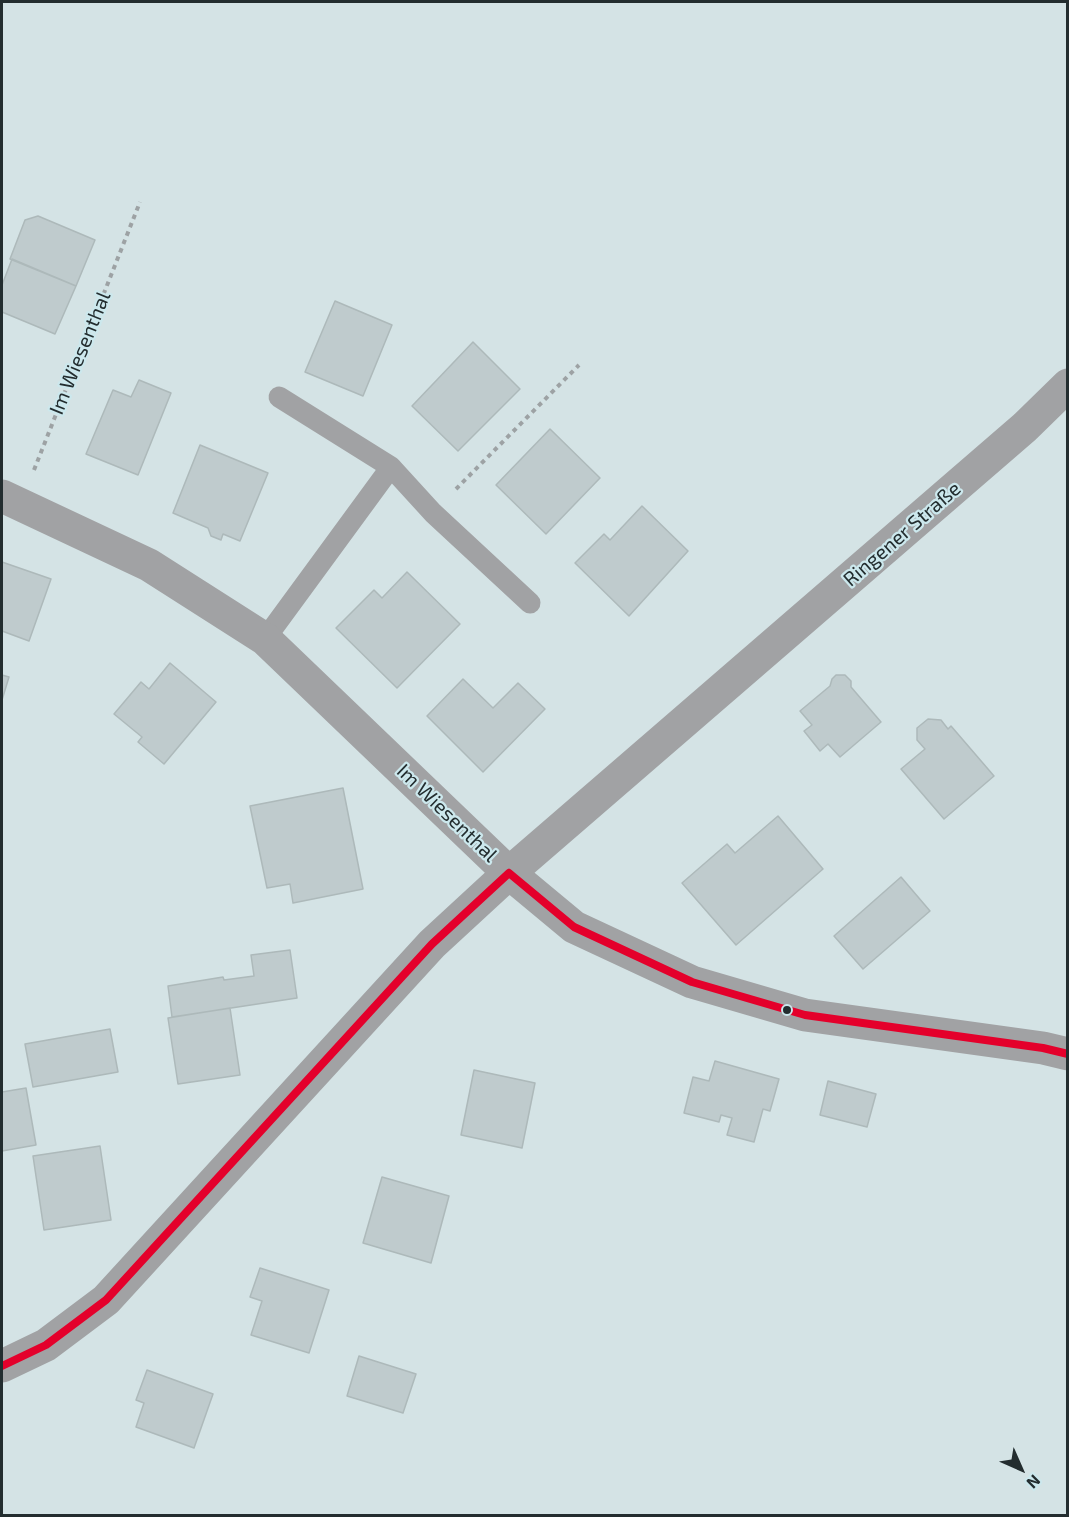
<!DOCTYPE html>
<html>
<head>
<meta charset="utf-8">
<style>
  body { margin:0 }
  #map { position:relative; width:1069px; height:1517px; overflow:hidden; background:#d4e3e5; font-family:"Exo 2",sans-serif }
  canvas { display:block }
  .frame { position:absolute; inset:0; border:3px solid #232d2f; pointer-events:none }
  .north { position:absolute; left:991px; top:1439px; width:60px; height:60px; -webkit-text-stroke:4px #cce8ed; paint-order:stroke; rotate:135deg; font-size:16px; font-weight:700; line-height:24px; text-align:center; color:#232d2f }
  .north::after { content:''; display:block; margin:auto; width:21px; height:27px; background:#232d2f; clip-path:polygon(50% 0,100% 100%,50% 72%,0 100%) }
</style>
</head>
<body>
<div id="map">
<canvas width="1069" height="1517"></canvas>
<div class="frame"></div>
<div class="north">N</div>
</div>
<script>
const ctx = document.querySelector('canvas').getContext('2d');
ctx.lineJoin = 'round';
function paint(path, color) { ctx.fillStyle = color; ctx.fill(path, 'evenodd'); }
function stroke(path, color, width, dash) { ctx.strokeStyle = color; ctx.lineWidth = width; ctx.lineCap = dash ? 'butt' : 'round'; ctx.setLineDash(dash || []); ctx.stroke(path); }
function write(font, color, halo, rows, align = 'center') {
  ctx.font = font + ' "Exo 2",sans-serif'; ctx.lineWidth = 4.5; ctx.setLineDash([]); ctx.textBaseline = 'middle'; ctx.strokeStyle = halo; ctx.fillStyle = color; for (const [text, x, y, turn = 0] of rows) {
    ctx.save(); ctx.translate(x, y); ctx.rotate((+turn || 0) * Math.PI / 180); ctx.textAlign = isNaN(turn) ? turn : align; if (halo) ctx.strokeText(text, 0, 0); ctx.fillText(text, 0, 0); ctx.restore();
  }
}
const building = new Path2D(`
  M38,216L95,240L76,286L10,259L25,220Z
  M12,259L76,286L55,334L2,312V285Z
  M335,301L392,325L363,396L305,372Z
  M473,342L520,389L458,451L412,406Z
  M139,380L171,393L138,475L86,454L113,390L131,397Z
  M550,429L600,478L546,534L496,485Z
  M200,445L268,473L240,541L223,534L221,540L211,536L208,528L173,513Z
  M642,506L688,551L629,616L575,563L604,534L610,540Z
  M2,562L51,579L29,641L2,631Z
  M407,572L460,624L397,688L336,628L374,590L382,598Z
  M170,663L216,702L164,764L138,742L142,737L114,714L141,682L149,689Z
  M2,675L9,677L2,700Z
  M836,675H845L851,681V687L881,722L840,757L828,744L820,751L804,731L812,725L800,711L830,686L832,679Z
  M463,679L493,708L518,683L545,709L483,772L427,716Z
  M928,719L941,720L948,729L951,726L994,776L944,819L901,769L925,749L917,740V728Z
  M343,788L363,889L293,903L290,884L267,888L250,806Z
  M778,816L823,869L736,945L682,883L727,844L735,853Z
  M901,877L930,911L863,969L834,936Z
  M290,950L297,998L172,1017L168,986L223,977L224,980L254,976L251,955Z
  M230,1008L240,1075L178,1084L168,1018Z
  M110,1029L118,1072L33,1087L25,1044Z
  M715,1061L779,1079L770,1111L763,1109L754,1142L727,1135L732,1118L721,1115L719,1122L684,1113L693,1077L709,1081Z
  M474,1070L535,1083L522,1148L461,1135Z
  M828,1081L876,1094L867,1127L820,1115Z
  M26,1088L36,1145L2,1151V1092Z
  M100,1146L111,1220L44,1230L33,1156Z
  M382,1177L449,1196L431,1263L363,1243Z
  M260,1268L329,1290L309,1353L251,1335L262,1301L250,1297Z
  M359,1356L416,1374L403,1413L347,1396Z
  M147,1370L213,1394L194,1448L136,1427L144,1403L136,1400Z`);
const path = new Path2D(`
  M34,470L140,202
  M456,489L579,365`);
const lane = new Path2D(`
  M279,397L391,467
  M265,639L391,467L433,513L530,603`);
const street = new Path2D(`
  M2,496L149,565L265,639L509,873L574,927L692,982L805,1015L1043,1048L1068,1054
  M2,1366L46,1345L106,1300L432,944L509,873L1025,427L1068,385`);
const bus1 = new Path2D(`
  M509,873L574,927L692,982L805,1015L1043,1048L1068,1054
  M2,1366L46,1345L106,1300L432,944L509,873`);
const markers = [
  [787,1010,5,"#232d2f"]
];
const streetNames = [
  ["Im Wiesenthal",80,353,-68],
  ["Ringener Straße",902,534,-41],
  ["Im Wiesenthal",447,813,44]
];
paint(building, '#bfcbcd');
stroke(building, '#adb9ba', 1.5);
stroke(path, '#9da2a4', 4, [4.5, 4.5]);
stroke(lane, '#a1a2a4', 21);
stroke(street, '#a1a2a4', 33);
stroke(bus1, '#e4002b', 8);
for (const [x, y, r, color] of markers) { const dot = new Path2D(); dot.arc(x, y, r, 0, 2 * Math.PI); ctx.fillStyle = color; ctx.fill(dot); stroke(dot, '#cce8ed', 2); }
write('20px', '#232d2f', '#cce8ed', streetNames);
</script>
</body>
</html>
